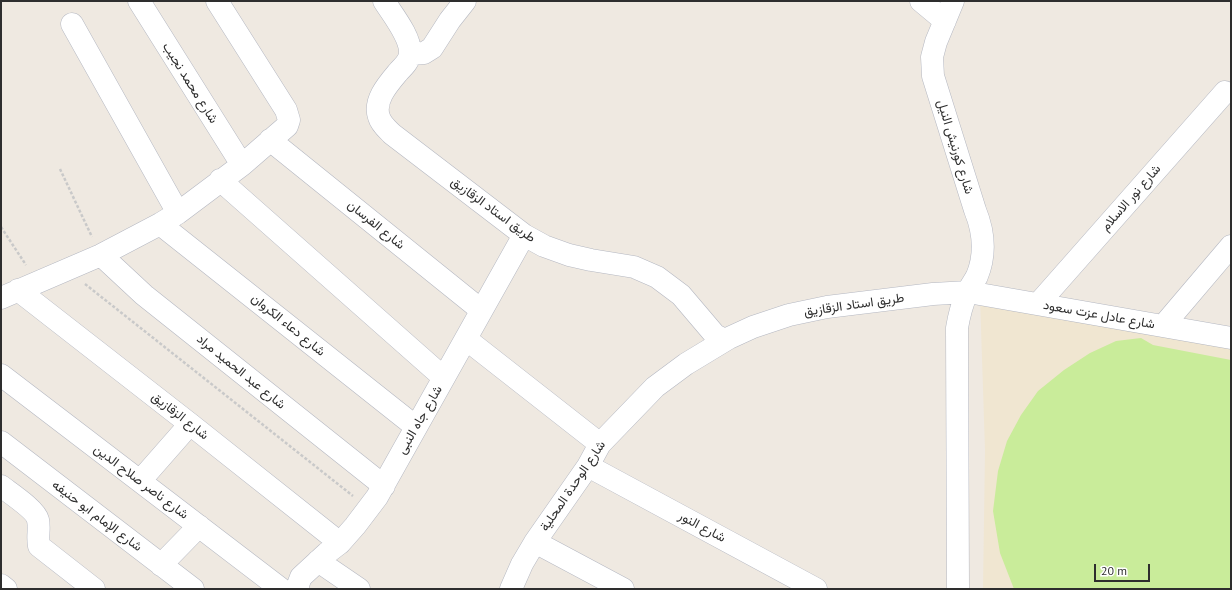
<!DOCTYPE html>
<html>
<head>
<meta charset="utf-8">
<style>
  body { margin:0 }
  #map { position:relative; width:1232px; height:590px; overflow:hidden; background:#efe9e1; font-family:"PT Sans",sans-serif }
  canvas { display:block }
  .frame { position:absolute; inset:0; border:2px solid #2e2e2e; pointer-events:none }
  .scale { position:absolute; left:1094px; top:564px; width:56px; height:18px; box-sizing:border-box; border:2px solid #2e2e2e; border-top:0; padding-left:5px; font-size:12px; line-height:14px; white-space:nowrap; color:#2e2e2e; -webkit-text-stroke:3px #fff; paint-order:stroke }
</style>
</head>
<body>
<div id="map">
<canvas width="1232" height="590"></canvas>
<div class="frame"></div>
<div class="scale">20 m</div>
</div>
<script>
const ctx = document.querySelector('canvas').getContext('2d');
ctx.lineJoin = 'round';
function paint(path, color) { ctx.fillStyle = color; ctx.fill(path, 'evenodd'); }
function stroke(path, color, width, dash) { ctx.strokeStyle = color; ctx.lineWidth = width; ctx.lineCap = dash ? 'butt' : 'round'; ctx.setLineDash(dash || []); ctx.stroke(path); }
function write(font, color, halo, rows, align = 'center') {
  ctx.font = font + ' "PT Sans",Vazirmatn,sans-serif'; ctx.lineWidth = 3; ctx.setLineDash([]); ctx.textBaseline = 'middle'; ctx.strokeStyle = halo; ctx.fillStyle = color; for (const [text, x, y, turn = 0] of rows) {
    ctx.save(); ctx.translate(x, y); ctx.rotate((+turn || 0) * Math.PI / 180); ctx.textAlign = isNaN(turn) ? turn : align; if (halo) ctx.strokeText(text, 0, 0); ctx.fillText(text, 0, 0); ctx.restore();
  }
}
const education = new Path2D(`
  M980,297L1231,346V589H983L985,450Z`);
const pitch = new Path2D(`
  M1141,338L1153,345L1231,360V589H1014L1000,553L993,511L998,471L1007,441L1021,415L1038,391L1064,370L1090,353L1116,341Z`);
const path = new Path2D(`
  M60,169L92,237
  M1,227L26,265
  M85,284L353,496`);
const street = new Path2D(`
  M139,1L242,165
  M384,1C392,14 411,37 410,53C410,60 404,66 399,71C389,83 373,100 379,117C381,124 387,129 392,134L524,235L544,246L569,255L591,260L634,267L657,277L681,295L715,335L723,339L729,338L753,327L789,315L827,307L933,294L968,292L1231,338
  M921,1L945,21
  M953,1L936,42L932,57L933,76L975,210C984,232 986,254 977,276C974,282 970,287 967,293C962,304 959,316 957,328L958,589
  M72,24L178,213
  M411,54L424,53L432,48L450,20L465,1
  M270,140L481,310
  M220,180L444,378
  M160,224L416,427
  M101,255L144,295L384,486
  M18,290L190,424L340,543
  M1,298L101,255L160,224L178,213L242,165L287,126L289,120L286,110L217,1
  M1038,304L1225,92
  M1163,326L1231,246
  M466,339L600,444
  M1,375L281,589
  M1,442L193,589
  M588,466L816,589
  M140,481L190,424
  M1,486C10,493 36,510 38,520C40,529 37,536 39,546L94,589
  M535,542L623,589
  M318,561L359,589
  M161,565L199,526
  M1,585L6,589
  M298,589V585L301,577L327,553L340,543L355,526L377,497L524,235
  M511,589L522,564L535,542L588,466L600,444L655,387L686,364L729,338`);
const streetNames = [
  ["شارع محمد نجيب",190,83,58],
  ["شارع كورنيش النيل",955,147,73],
  ["شارع نور الاسلام",1131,198,-49],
  ["طريق استاد الزقازيق",493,210,36],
  ["شارع الفرسان",376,225,39],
  ["طريق استاد الزقازيق",854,305,-8],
  ["شارع عادل عزت سعود",1099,315,10],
  ["شارع دعاء الكروان",288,325,39],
  ["شارع عبد الحميد مراد",241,372,39],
  ["شارع الزقازيق",180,416,38],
  ["شارع جاه النبى",420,420,-60],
  ["شارع ناصر صلاح الدين",141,482,37],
  ["شارع الوحدة المحلية",573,486,-56],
  ["شارع الإمام ابو حنيفه",97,516,37],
  ["شارع النور",702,527,28]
];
paint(education, '#f0e6d1');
paint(pitch, '#c9ec9a');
stroke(street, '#b4b7c1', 23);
stroke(path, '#c9c9c9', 2.5, [3, 2]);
stroke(street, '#fff', 22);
write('13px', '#2e2e2e', '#fff', streetNames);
</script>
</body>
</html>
